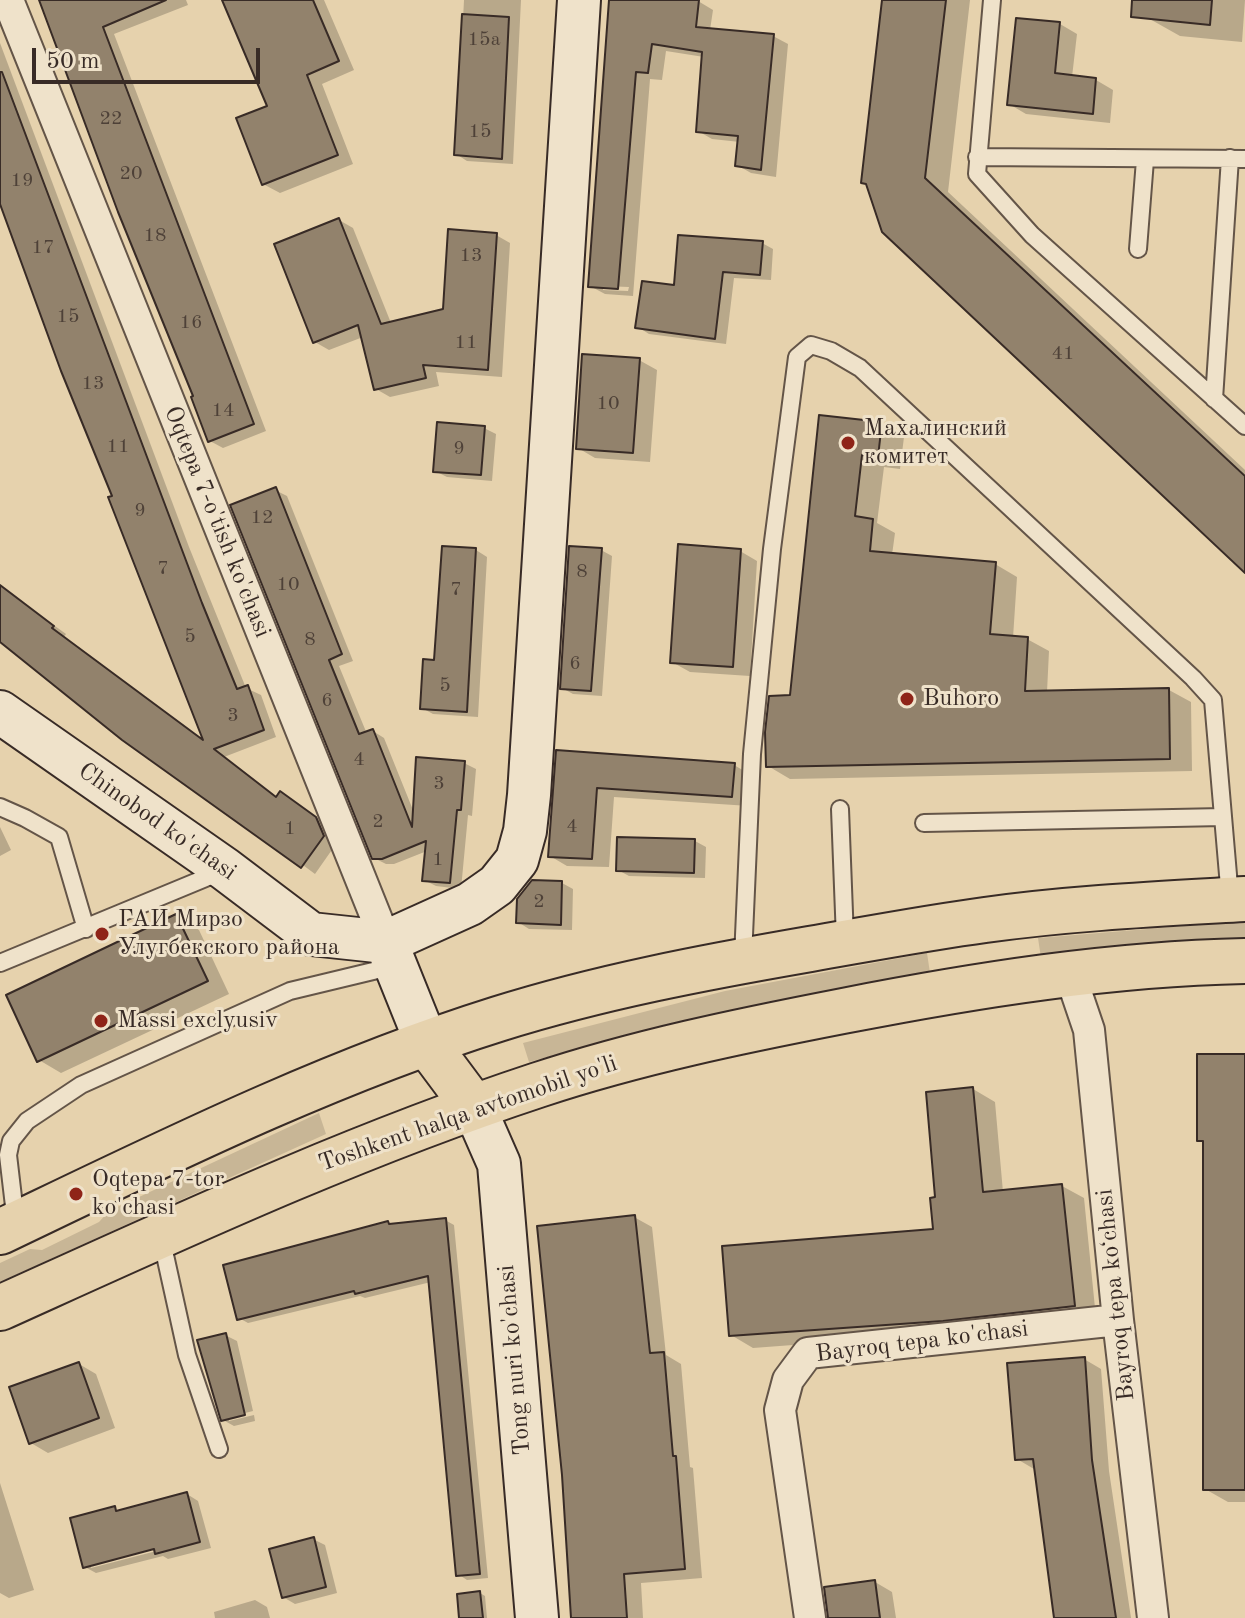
<!DOCTYPE html>
<html>
<head>
<meta charset="utf-8">
<style>
  body { margin:0 }
  #map { position:relative; width:1245px; height:1618px; overflow:hidden; background:#e6d2ad; font-family:"Old Standard TT",serif }
  canvas { display:block }
  .scale { position:absolute; left:32px; top:48px; width:228px; height:36px; box-sizing:border-box; border:4px solid #382b26; border-top:0; padding-left:10px; font-size:24px; line-height:28px; white-space:nowrap; color:#382b26; -webkit-text-stroke:6px #efe2ca; paint-order:stroke }
</style>
</head>
<body>
<div id="map">
<canvas width="1245" height="1618"></canvas>
<div class="scale">50 m</div>
</div>
<script>
const ctx = document.querySelector('canvas').getContext('2d');
ctx.lineJoin = 'round';
function paint(path, color) { ctx.fillStyle = color; ctx.fill(path, 'evenodd'); }
function stroke(path, color, width, dash) { ctx.strokeStyle = color; ctx.lineWidth = width; ctx.lineCap = dash ? 'butt' : 'round'; ctx.setLineDash(dash || []); ctx.stroke(path); }
function write(font, color, halo, rows, align = 'center') {
  ctx.font = font + ' "Old Standard TT",serif'; ctx.lineWidth = 6; ctx.setLineDash([]); ctx.textBaseline = 'middle'; ctx.strokeStyle = halo; ctx.fillStyle = color; for (const [text, x, y, turn = 0] of rows) {
    ctx.save(); ctx.translate(x, y); ctx.rotate((+turn || 0) * Math.PI / 180); ctx.textAlign = isNaN(turn) ? turn : align; if (halo) ctx.strokeText(text, 0, 0); ctx.fillText(text, 0, 0); ctx.restore();
  }
}
const green = new Path2D(`
  M1245,921V942L1041,958L1038,938Z
  M927,953L930,973C795,997 661,1026 529,1062L523,1043L725,991Z
  M319,1113L326,1134L0,1282V1263L30,1249L42,1250L99,1222L109,1211Z`);
const shadow = new Path2D(`
  M41,0H186L188,5L114,34L266,431L223,448L210,441L196,398Z
  M239,0H324L354,70L322,84L353,164L280,193L263,184L269,107Z
  M464,0H521L513,164L467,161L456,154Z
  M612,0L698,1L713,10L710,30L773,36L788,44L776,177L751,173L737,165L740,142L712,139L698,131L704,57L666,51L662,80L650,79L633,296L605,294L590,286ZM603,286L629,287L628,291L603,290Z
  M885,0H970L948,192L1245,470V566L884,231Z
  M1150,0H1245L1242,42L1180,36L1148,18Z
  M1060,24L1077,34L1072,77L1096,80L1113,90L1110,123L1026,114L1009,104Z
  M0,43L189,547L246,688L261,695L276,737L224,757L278,798L281,793L329,826L336,844L315,874L0,640V586L66,634L64,637L206,742L0,200Z
  M339,220L353,228L391,323L445,311L496,235L510,243L502,377L436,372L439,386L390,397L376,389L363,337L329,350L315,342Z
  M762,243L773,249L771,280L734,278L726,344L649,334L638,327L676,288Z
  M639,360L657,370L650,462L595,458L578,448Z
  M821,417L882,424L904,437L900,469L884,467L877,523L895,533L892,555L995,564L1017,577L1013,638L1027,639L1049,651L1047,692L1169,690L1191,702L1192,771L790,779L768,766L792,697Z
  M484,428L496,434L492,481L447,477L435,471Z
  M275,490L287,496L353,661L339,666L367,734L373,731L384,738L415,815L464,763L476,769L472,816L468,815L461,889L436,886L424,880L427,851L394,864H386L374,858Z
  M476,550L487,557L478,717L433,714L422,708Z
  M601,550L612,556L602,696L573,694L562,688Z
  M740,551L757,561L750,676L690,672L672,662Z
  M558,752L734,765L751,775L749,806L614,797L609,867L567,866L550,856Z
  M0,827L11,850L0,856Z
  M695,841L706,847L705,878L629,876L618,870Z
  M562,883L573,889L572,930L529,929L518,922Z
  M176,916L199,930L229,994L61,1073L39,1060Z
  M1245,1056V1502H1228L1205,1489V1144L1199,1140Z
  M973,1089L995,1102L1003,1192L1062,1186L1084,1198L1096,1318L966,1332L753,1348L731,1335L936,1231L937,1199Z
  M634,1217L652,1227L666,1355L681,1364L690,1467L693,1468L702,1578L641,1583L643,1618H574Z
  M445,1220L454,1225L488,1578L467,1580L458,1574L431,1282L365,1298L360,1296L248,1323L239,1318L388,1223L393,1226Z
  M225,1335L237,1341L253,1411L229,1417V1421L254,1415L255,1421L234,1426L223,1420Z
  M1084,1359L1101,1369L1109,1471L1131,1618H1057L1034,1469L1017,1459Z
  M79,1364L96,1374L115,1428L48,1453L31,1443Z
  M0,1483L34,1590L9,1598L0,1593Z
  M187,1494L198,1501L211,1548L168,1559L163,1556L96,1573L85,1567L114,1508L120,1512ZM163,1545L164,1549L91,1568V1564Z
  M313,1539L325,1545L337,1593L295,1604L283,1597Z
  M875,1582L892,1592L896,1618H830Z
  M480,1593L485,1596L487,1618H461Z
  M255,1600L267,1607L270,1618H215L214,1612Z`);
const building = new Path2D(`
  M39,0H166L103,27L254,424L208,442L191,397L193,396L118,212Z
  M222,0H313L339,61L307,75L338,155L262,185L236,118L267,106Z
  M609,0H699L696,27L774,34L761,170L735,166L738,136L696,132L702,52L652,44L648,73L636,72L618,289L588,287Z
  M882,0H946L925,178L1245,476V573L882,232L866,184L861,183Z
  M1132,0H1212L1210,25L1131,17Z
  M462,14L509,17L502,159L454,155Z
  M1016,18L1060,22L1055,73L1096,78L1093,114L1007,105Z
  M0,72H2L202,603L237,689L248,685L264,730L214,749L276,797L280,791L316,817L324,836L301,868L122,740L0,642V585L54,626L52,628L203,740L108,497L112,496L61,371L0,204Z
  M339,218L381,324L443,309L448,229L497,233L488,370L423,365L426,378L374,390L358,325L313,343L274,244Z
  M678,235L763,241L760,275L723,272L715,339L635,328L642,281L674,285Z
  M582,354L640,358L633,453L576,449Z
  M819,415L882,422L878,457L862,455L855,516L873,519L870,551L996,562L990,634L1028,637L1025,691L1169,688L1170,759L766,767L765,732L769,696L790,695Z
  M437,422L485,426L481,475L433,472Z
  M276,487L342,654L329,660L359,734L373,729L412,827L416,757L465,761L461,810H457L450,883L422,881L426,841L382,859H372L230,505Z
  M678,544L741,549L733,667L670,663Z
  M442,546L476,548L467,712L420,709L423,659L434,660Z
  M569,546L602,548L591,691L560,689Z
  M556,750L735,763L732,797L597,788L592,859L548,857Z
  M617,837L695,839L694,873L616,871Z
  M532,880L562,881L561,925L516,923L517,899Z
  M176,914L208,981L37,1062L6,995Z
  M1197,1054H1245V1490H1203V1141H1197Z
  M973,1087L983,1192L1062,1184L1075,1306L943,1321L729,1336L722,1246L933,1229L930,1198L935,1197L926,1092Z
  M635,1215L650,1353L664,1352L673,1456H676L685,1569L624,1574L627,1618H571L562,1475L537,1226Z
  M446,1218L480,1574L456,1576L428,1276L355,1294L354,1291L237,1320L223,1265L388,1221L389,1224Z
  M226,1333L245,1415L221,1421L197,1340Z
  M1085,1357L1092,1460L1116,1618H1054L1033,1459L1015,1460L1007,1363Z
  M79,1362L99,1418L29,1444L9,1387Z
  M187,1492L200,1542L155,1554L154,1549L83,1568L70,1518L115,1506L116,1511Z
  M314,1537L326,1587L282,1598L269,1549Z
  M875,1580L880,1618H828L824,1587Z
  M480,1591L483,1618H459L457,1594Z`);
const lane = new Path2D(`
  M992,0L977,174L1032,235L1245,426
  M977,157L1245,159
  M1138,249L1145,160
  M1214,399L1230,158
  M0,807L25,818L59,837L86,929
  M840,809L845,939
  M924,823L1223,817
  M743,958L752,754L772,549L797,357L811,345L831,351L860,368L1193,678L1213,700L1230,898
  M0,963L220,872
  M16,1223L8,1155L11,1141L27,1121L81,1085L290,991L394,966
  M161,1237L187,1355L219,1449`);
const street = new Path2D(`
  M8,0L386,942
  M1070,974L1089,1030L1118,1320L1153,1618
  M810,1618L780,1410L788,1380L808,1353L1118,1320`);
const secondary = new Path2D(`
  M0,712L225,869L311,934L386,942L470,904L497,885L517,860L525,831L529,795L579,0
  M386,942L427,1044
  M474,1107L499,1164L537,1618`);
const highway = new Path2D(`
  M427,1044L474,1107
  M0,1232C163,1154 326,1073 498,1019C600,987 706,967 810,949C868,939 926,928 985,920C1071,908 1158,904 1245,899
  M0,1308C177,1228 353,1146 538,1085C638,1052 740,1031 843,1011C976,985 1109,964 1245,961`);
const markers = [
  [848,443,8,"#8f2418"],
  [907,699,8,"#8f2418"],
  [102,934,8,"#8f2418"],
  [101,1021,8,"#8f2418"],
  [76,1194,8,"#8f2418"]
];
const numberNames = [
  ["15a",484,40],
  ["22",111,119],
  ["15",480,132],
  ["20",131,174],
  ["19",22,181],
  ["18",155,236],
  ["17",43,248],
  ["13",471,256],
  ["15",68,317],
  ["16",191,323],
  ["11",466,343],
  ["41",1063,354],
  ["13",93,384],
  ["10",608,404],
  ["14",223,411],
  ["11",118,447],
  ["9",459,449],
  ["9",140,511],
  ["12",262,518],
  ["7",163,569],
  ["8",582,572],
  ["10",288,585],
  ["7",456,590],
  ["5",190,637],
  ["8",310,640],
  ["6",575,664],
  ["5",445,686],
  ["6",327,701],
  ["3",233,716],
  ["4",359,760],
  ["3",439,784],
  ["2",378,822],
  ["4",572,827],
  ["1",290,829],
  ["1",438,860],
  ["2",539,902]
];
const poiNames = [
  ["Махалинский",864,429],
  ["комитет",864,457],
  ["Buhoro",923,699],
  ["ГАИ Мирзо",118,920],
  ["Улугбекского района",118,948],
  ["Massi exclyusiv",117,1021],
  ["Oqtepa 7-tor",92,1180],
  ["ko'chasi",92,1208]
];
const streetNames = [
  ["Oqtepa 7-o'tish ko'chasi",217,522,68],
  ["Chinobod ko'chasi",157,822,35],
  ["Toshkent halqa avtomobil yo'li",468,1114,-19],
  ["Bayroq tepa koʻchasi",1116,1295,-96],
  ["Bayroq tepa ko'chasi",922,1342,-7],
  ["Tong nuri ko'chasi",515,1360,-95]
];
paint(green, '#c8b696');
paint(shadow, '#0003');
paint(building, '#92826c');
stroke(building, '#382b26', 2);
stroke(lane, '#645548', 20);
stroke(street, '#645548', 34);
stroke(secondary, '#382b26', 46);
stroke(highway, '#382b26', 48);
stroke(lane, '#efe2ca', 16);
stroke(street, '#efe2ca', 30);
stroke(secondary, '#efe2ca', 42);
stroke(highway, '#e6d2ad', 44);
for (const [x, y, r, color] of markers) { const dot = new Path2D(); dot.arc(x, y, r, 0, 2 * Math.PI); ctx.fillStyle = color; ctx.fill(dot); stroke(dot, '#efe2ca', 3); }
write('20px', '#4e4138', null, numberNames);
write('24px', '#382b26', '#efe2ca', poiNames, 'left');
write('24px', '#382b26', '#efe2ca', streetNames);
</script>
</body>
</html>
